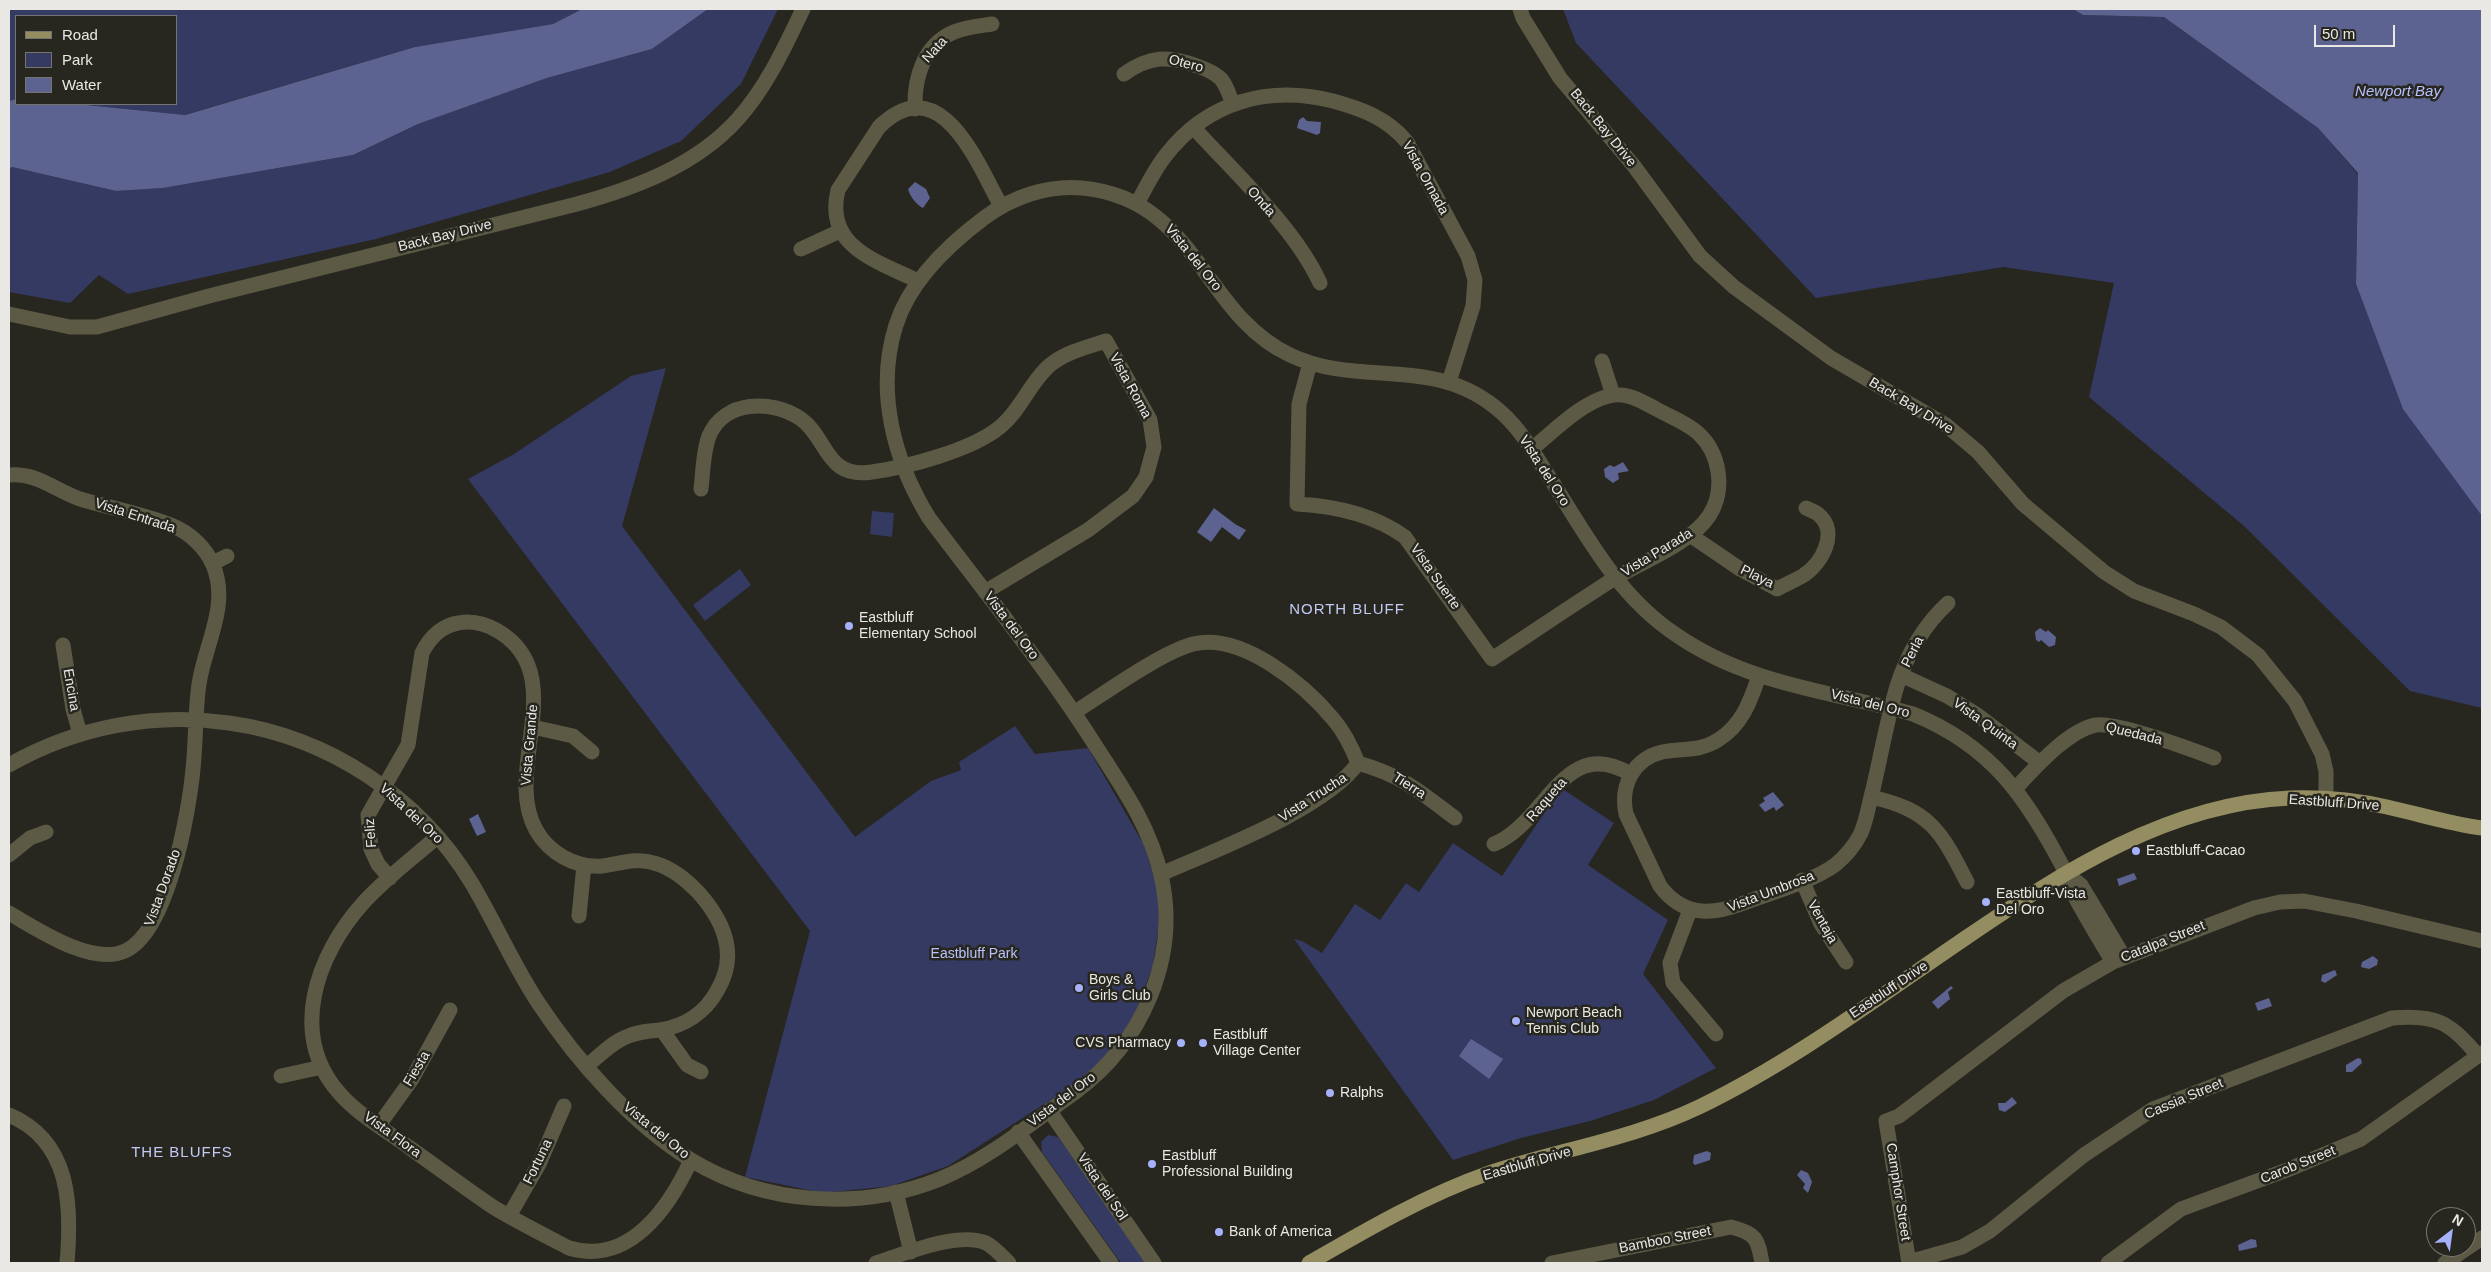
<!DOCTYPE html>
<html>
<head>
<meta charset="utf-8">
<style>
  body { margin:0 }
  #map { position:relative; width:2491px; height:1272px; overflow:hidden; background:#27261f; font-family:Helvetica,sans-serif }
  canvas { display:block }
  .frame { position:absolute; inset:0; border:10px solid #e9e8e4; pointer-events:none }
  .legend { position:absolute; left:15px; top:15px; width:162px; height:90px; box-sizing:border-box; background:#27261f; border:1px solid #75746e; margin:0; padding:6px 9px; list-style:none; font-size:15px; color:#e9e8e4 }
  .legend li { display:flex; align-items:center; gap:10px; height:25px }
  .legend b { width:25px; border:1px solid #75746e }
  .north { position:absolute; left:2426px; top:1207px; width:50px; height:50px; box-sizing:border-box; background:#27261f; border:1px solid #75746e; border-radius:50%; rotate:30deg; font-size:14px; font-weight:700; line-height:20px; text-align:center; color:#e9e8e4 }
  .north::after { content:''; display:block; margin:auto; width:18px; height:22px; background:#a6b1fc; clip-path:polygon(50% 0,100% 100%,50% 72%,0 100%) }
  .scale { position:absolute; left:2314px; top:25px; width:81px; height:22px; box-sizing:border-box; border:2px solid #e9e8e4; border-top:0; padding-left:6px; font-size:15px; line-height:18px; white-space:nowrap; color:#e9e8e4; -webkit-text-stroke:4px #27261f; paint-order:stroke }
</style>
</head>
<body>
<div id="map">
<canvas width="2491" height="1272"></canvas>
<div class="frame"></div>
<ul class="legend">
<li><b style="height:6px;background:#938d61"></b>Road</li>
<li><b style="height:14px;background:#353a62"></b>Park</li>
<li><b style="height:14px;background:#5c6391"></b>Water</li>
</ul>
<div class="north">N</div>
<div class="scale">50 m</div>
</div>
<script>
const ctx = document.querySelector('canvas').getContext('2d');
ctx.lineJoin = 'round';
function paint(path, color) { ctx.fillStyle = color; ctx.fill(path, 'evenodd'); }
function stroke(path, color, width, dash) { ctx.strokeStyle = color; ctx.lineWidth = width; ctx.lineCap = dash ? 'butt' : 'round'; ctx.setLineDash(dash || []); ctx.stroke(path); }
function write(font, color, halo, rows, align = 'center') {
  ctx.font = font + ' Helvetica,sans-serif'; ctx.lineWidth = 5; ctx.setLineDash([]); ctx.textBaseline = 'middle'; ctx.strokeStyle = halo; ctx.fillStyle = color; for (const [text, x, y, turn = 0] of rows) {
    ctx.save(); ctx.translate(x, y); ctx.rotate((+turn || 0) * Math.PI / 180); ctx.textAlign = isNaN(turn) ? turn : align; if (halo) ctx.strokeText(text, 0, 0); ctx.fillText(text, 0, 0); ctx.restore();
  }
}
const green = new Path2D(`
  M9,9H582L553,24L415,47L184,115L77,104H176V16H16V99L9,101Z
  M708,9H778L741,84L681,141L610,172L376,239L128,294L99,275L70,303L9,292V169L12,167L116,191L163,188L353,155L418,124L547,78L652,49Z
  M1563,9H2073L2083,15L2164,17L2318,128L2358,174L2356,284L2403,408L2482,516V708L2410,691L2244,526L2089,397L2114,283L2003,267L1816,298L1576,43Z
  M666,368L622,526L855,837L931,781L961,770L959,762L1015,726L1035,754L1088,748L1144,845L1157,886L1159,923L1153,965L1136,1011L1112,1051L1074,1085L948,1166L891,1186L823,1193L745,1177L810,931L468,479L514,454L631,376Z
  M872,511L894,513L892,537L870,534Z
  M740,569L751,585L705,621L693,605Z
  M1561,788L1614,823L1588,865L1668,920L1643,974L1716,1068L1654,1100L1590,1121L1521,1138L1453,1160L1294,939L1302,941L1322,953L1355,904L1380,920L1406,883L1419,892L1453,843L1502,876Z
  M1048,1135L1058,1137L1148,1263H1121L1042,1152L1041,1142Z`);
const water = new Path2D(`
  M582,9H708L652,49L547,78L418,124L353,155L163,188L116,191L12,167L9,169V101L16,99V104H77L185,115L415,47L553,24Z
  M2073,9H2482V516L2403,409L2356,284L2358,173L2318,128L2164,17L2083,15Z
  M1303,117L1307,121L1321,122L1320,133L1317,135L1297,128L1299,120Z
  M915,182L926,189L930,198L923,208C917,205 910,197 908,189Z
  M1623,462L1629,471L1618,473L1619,479L1613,483L1605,477L1604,469L1610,465L1614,467Z
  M1214,508L1235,524L1246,530L1239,540L1222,527L1211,542L1197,532Z
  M2040,628L2046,632L2048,630L2056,637L2055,645L2049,647L2041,640L2039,642L2036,640L2035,632Z
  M1773,792L1784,805L1776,811L1774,807L1765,812L1759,805L1765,801L1763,798Z
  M478,814L486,832L477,836L469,819Z
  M2134,873L2137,879L2119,886L2117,879Z
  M2373,956L2378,960L2377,965L2369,969L2361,967L2362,962Z
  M2335,970L2337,975L2325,983L2321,981L2322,975Z
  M1951,986L1953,988L1948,992L1950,999L1938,1009L1932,1002Z
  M2269,998L2272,1006L2258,1011L2255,1003Z
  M1471,1039L1503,1059L1489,1079L1459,1056Z
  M2358,1058L2361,1059L2362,1063L2352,1072H2346V1065Z
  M2012,1097L2017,1103L2005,1112L1999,1110L1998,1103H2005Z
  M1707,1151L1711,1153L1710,1160L1695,1165L1693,1163L1694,1155Z
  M1801,1170L1808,1173L1812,1182L1808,1193L1803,1188L1805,1184L1797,1175Z
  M2251,1239L2256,1240L2257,1247L2239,1251L2238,1245Z`);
const minor = new Path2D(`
  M1520,9L1523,18L1560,78L1634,166L1700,256L1734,287L1831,358L1946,425L1978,452L2023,504L2104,572L2134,591L2194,614L2221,627L2258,655L2295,701L2322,754L2326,771V799
  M1124,74C1149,56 1169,55 1197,66C1206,69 1214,72 1221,79C1227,86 1229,95 1233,104
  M915,109C914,79 923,45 954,32C966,27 979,26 992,24
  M1194,128C1235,173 1295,228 1320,283
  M1137,204C1146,187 1154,170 1166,155C1208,101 1269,85 1333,101C1362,109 1387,118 1407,142L1468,256L1475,280L1473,306L1449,382
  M801,249L840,231
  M918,281C877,261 824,247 838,190L879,127C941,67 977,163 1001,206
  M9,314L70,327H97L209,296L577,204C635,188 695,166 737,120C766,88 785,47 803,9
  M1602,361L1613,395
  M1310,363L1299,404L1297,504C1336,506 1373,514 1405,537L1492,659C1533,632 1574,604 1615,578C1644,561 1691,543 1709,516C1726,490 1720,453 1698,433C1687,423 1671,417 1658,410C1643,402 1627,391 1609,396C1582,402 1553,432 1532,449
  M9,475C37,472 56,491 80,499C110,508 144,514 173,526C190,533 206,548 213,565C230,605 205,644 199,684C195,712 196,741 193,769C189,812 168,932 125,951C92,966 38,930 9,913
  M701,489C703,472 703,452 709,436C724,400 772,399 801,419C828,438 825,479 872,472C908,467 972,450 1000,427C1021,410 1030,382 1050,365C1066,352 1087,347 1106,341L1150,420L1154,447L1146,477L1133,496L1088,530L985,592
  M1690,535L1740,569L1777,589C1786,584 1796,580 1804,575C1822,563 1839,532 1819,515C1816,512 1810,510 1806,508
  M213,563L227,556
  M63,645L73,709L80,734
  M1901,675L1947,696L1976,714L2040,763
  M1759,676C1750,702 1742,725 1718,740C1699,752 1683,748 1662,752C1633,759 1620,786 1626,814L1660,886C1682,915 1709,916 1741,904C1769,893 1810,883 1835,865C1846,856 1855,845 1861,833C1867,819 1869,803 1873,789C1881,755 1887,720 1897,686C1907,655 1924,625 1948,603
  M1075,712C1105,693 1160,653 1193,644C1242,632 1305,685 1334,720C1345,733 1352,748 1358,763C1326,809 1213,851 1161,874
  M533,727L573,736L592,752
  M1358,763C1403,776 1419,791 1455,818
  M9,765C76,727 153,712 229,723C329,737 419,797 471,882C495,922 513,965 539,1004C577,1061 632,1124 691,1160C765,1205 860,1211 940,1179C989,1159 1031,1123 1074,1093C1142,1044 1180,958 1161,875C1150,828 1125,791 1099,751C1048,670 987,595 929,518C894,461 875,391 896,325C910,281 948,245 984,218C1012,197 1047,185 1082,188C1198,199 1201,313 1290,355C1361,389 1436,353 1502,413C1522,431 1535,455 1550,478C1586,535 1618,596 1675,634C1748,685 1830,691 1913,714C1992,746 2027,798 2065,871C2069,878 2069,886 2073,893C2085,916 2099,939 2113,962
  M2015,789C2034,769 2068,730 2096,725C2119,722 2190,749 2214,758
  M1871,797C1930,810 1941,831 1967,882
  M437,837C413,858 386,878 364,902C316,955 287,1036 341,1095C360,1116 387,1131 410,1148C437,1167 465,1188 493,1207C518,1222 544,1235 569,1248C629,1266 669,1208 691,1160
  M1494,844C1546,823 1564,734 1630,774
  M9,855L30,838L46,832
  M2066,873L2081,885L2124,957
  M390,878L378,864L371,849L368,815L408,745L422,653C430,637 441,626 458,623C473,620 486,624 498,631C572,675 502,770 536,830C549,853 575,868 602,866C619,864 637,857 654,863C672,868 685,879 698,892C724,921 739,955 717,991C705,1013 684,1026 660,1030C648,1031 637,1032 626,1037C611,1043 599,1056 587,1066
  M1802,880L1821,924L1846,962
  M1690,910L1670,963L1673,983L1716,1034
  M579,916L584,865
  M662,1030L687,1065L701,1072
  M281,1076L322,1067
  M1049,1110L1154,1263
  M9,1115C71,1141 72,1206 67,1263
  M379,1125L412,1079L450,1010
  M1018,1132L1111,1263
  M896,1192L911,1252
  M509,1216L539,1164L564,1106
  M1909,1262L1962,1247L1990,1231L2084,1155L2153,1109L2392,1018C2435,1014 2451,1022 2478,1056
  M876,1263C904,1254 958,1231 986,1243C994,1247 1003,1257 1009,1263
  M1552,1263L1731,1227C1756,1233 1758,1239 1762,1263
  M1909,1263L1886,1121L1899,1116L2063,991L2113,962L2254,908L2280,902L2304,901L2356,911L2482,941
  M2108,1263L2181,1209L2287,1170L2361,1139L2482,1053
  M2445,1263L2482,1238`);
const major = new Path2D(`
  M1309,1263C1366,1230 1426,1195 1489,1173C1558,1150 1632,1139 1699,1107C1794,1061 1880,996 1967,937C2064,871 2170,803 2290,798C2322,797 2356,800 2387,807C2419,814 2450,824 2482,828`);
const markers = [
  [849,626,5,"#a6b1fc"],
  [2136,851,5,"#a6b1fc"],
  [1986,902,5,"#a6b1fc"],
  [1079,988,5,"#a6b1fc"],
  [1516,1021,5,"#a6b1fc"],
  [1181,1043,5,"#a6b1fc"],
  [1203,1043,5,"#a6b1fc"],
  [1330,1093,5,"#a6b1fc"],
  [1152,1164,5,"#a6b1fc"],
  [1219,1232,5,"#a6b1fc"]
];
const streetNames = [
  ["Nata",935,50,-48],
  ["Otero",1186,64,15],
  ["Back Bay Drive",1603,128,51],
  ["Vista Ornada",1425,178,61],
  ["Onda",1261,202,49],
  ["Back Bay Drive",445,236,-14],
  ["Vista del Oro",1193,258,51],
  ["Vista Roma",1130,386,61],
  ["Back Bay Drive",1911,406,31],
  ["Vista del Oro",1544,471,57],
  ["Vista Entrada",135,516,18],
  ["Vista Parada",1657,553,-31],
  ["Vista Suerte",1435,577,55],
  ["Playa",1757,577,26],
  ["Vista del Oro",1011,626,53],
  ["Perla",1913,652,-63],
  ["Encina",71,690,80],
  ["Vista del Oro",1870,704,14],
  ["Vista Quinta",1985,724,36],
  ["Quedada",2134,734,14],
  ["Vista Grande",530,745,-85],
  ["Tierra",1409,786,33],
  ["Vista Trucha",1313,798,-33],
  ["Raqueta",1547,800,-49],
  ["Eastbluff Drive",2334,803,4],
  ["Vista del Oro",411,814,43],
  ["Feliz",371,833,-94],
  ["Vista Dorado",163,888,-70],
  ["Vista Umbrosa",1771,892,-21],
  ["Ventaja",1822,922,61],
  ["Catalpa Street",2163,942,-22],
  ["Eastbluff Drive",1889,990,-34],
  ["Fiesta",417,1069,-59],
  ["Cassia Street",2184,1099,-23],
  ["Vista del Oro",1062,1100,-37],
  ["Vista del Oro",656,1131,39],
  ["Vista Flora",392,1135,36],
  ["Fortuna",538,1162,-64],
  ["Eastbluff Drive",1527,1164,-16],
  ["Carob Street",2298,1165,-22],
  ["Vista del Sol",1102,1187,56],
  ["Camphor Street",1898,1192,81],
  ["Bamboo Street",1665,1240,-11]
];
const poiNames = [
  ["Eastbluff",859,618],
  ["Elementary School",859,634],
  ["Eastbluff-Cacao",2146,851],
  ["Eastbluff-Vista",1996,894],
  ["Del Oro",1996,910],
  ["Boys &",1089,980],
  ["Girls Club",1089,996],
  ["Newport Beach",1526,1013],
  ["Tennis Club",1526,1029],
  ["Eastbluff",1213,1035],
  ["Village Center",1213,1051],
  ["CVS Pharmacy",1171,1043,"right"],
  ["Ralphs",1340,1093],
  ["Eastbluff",1162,1156],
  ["Professional Building",1162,1172],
  ["Bank of America",1229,1232]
];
const parkNames = [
  ["Eastbluff Park",974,954]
];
const waterNames = [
  ["Newport Bay",2398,92]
];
const neighbourhoodNames = [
  ["NORTH BLUFF",1347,610],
  ["THE BLUFFS",182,1153]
];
paint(green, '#353a62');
paint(water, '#5c6391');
stroke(minor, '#5c5a45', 15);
stroke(major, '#938d61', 15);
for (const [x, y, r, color] of markers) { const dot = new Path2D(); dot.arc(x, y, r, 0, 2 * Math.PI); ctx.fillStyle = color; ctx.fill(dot); stroke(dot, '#27261f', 2); }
write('14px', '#e9e8e4', '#27261f', streetNames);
write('14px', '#e9e8e4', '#27261f', poiNames, 'left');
write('14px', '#b9c2fc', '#27261f', parkNames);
write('italic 15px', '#b8c2fc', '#27261f', waterNames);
ctx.letterSpacing = '1px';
write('15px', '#c2caf4', '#27261f', neighbourhoodNames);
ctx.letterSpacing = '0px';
</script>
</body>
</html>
